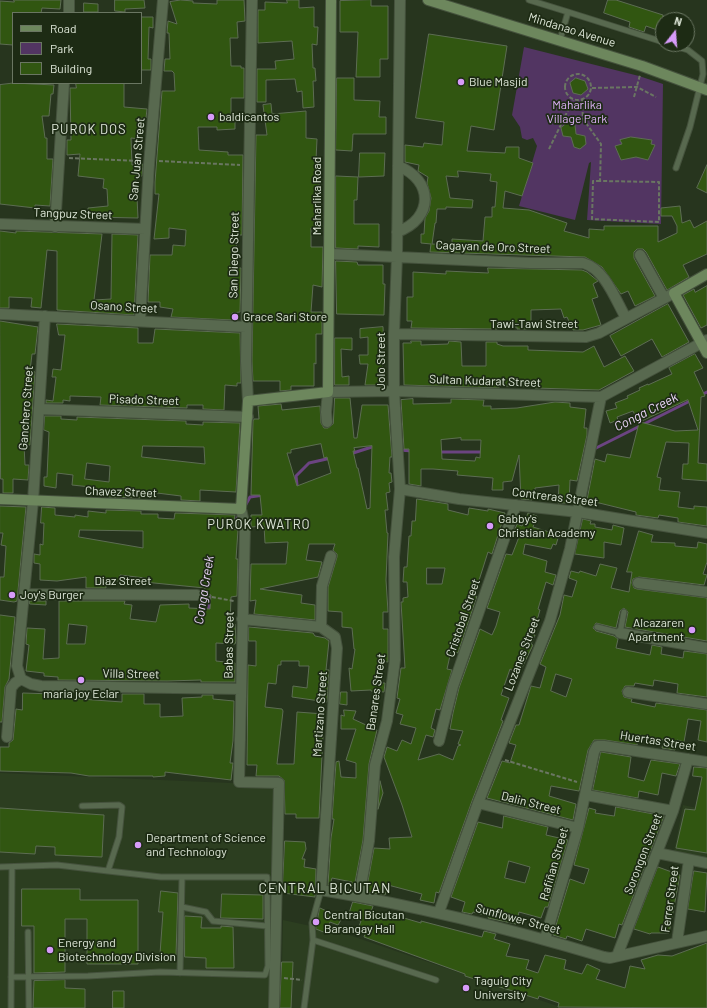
<!DOCTYPE html>
<html>
<head>
<meta charset="utf-8">
<style>
  body { margin:0 }
  #map { position:relative; width:707px; height:1008px; overflow:hidden; background:#27351e; font-family:Barlow,sans-serif }
  canvas { display:block }
  .legend { position:absolute; left:12px; top:12px; width:130px; height:72px; box-sizing:border-box; background:#1d2b14; border:1px solid #6a7662; margin:0; padding:5px 7px; list-style:none; font-size:12px; color:#dee7d8 }
  .legend li { display:flex; align-items:center; gap:8px; height:20px }
  .legend b { width:20px; border:1px solid #6a7662 }
  .north { position:absolute; left:655px; top:12px; width:40px; height:40px; box-sizing:border-box; background:#1d2b14; border:1px solid #6a7662; border-radius:50%; rotate:17deg; font-size:11px; font-weight:700; line-height:16px; text-align:center; color:#dee7d8 }
  .north::after { content:''; display:block; margin:auto; width:14px; height:18px; background:#d79bf9; clip-path:polygon(50% 0,100% 100%,50% 72%,0 100%) }
</style>
</head>
<body>
<div id="map">
<canvas width="707" height="1008"></canvas>
<ul class="legend">
<li><b style="height:5px;background:#6d875d"></b>Road</li>
<li><b style="height:11px;background:#523562"></b>Park</li>
<li><b style="height:11px;background:#315611"></b>Building</li>
</ul>
<div class="north">N</div>
</div>
<script>
const ctx = document.querySelector('canvas').getContext('2d');
ctx.lineJoin = 'round';
function paint(path, color) { ctx.fillStyle = color; ctx.fill(path, 'evenodd'); }
function stroke(path, color, width, dash) { ctx.strokeStyle = color; ctx.lineWidth = width; ctx.lineCap = dash ? 'butt' : 'round'; ctx.setLineDash(dash || []); ctx.stroke(path); }
function write(font, color, halo, rows, align = 'center') {
  ctx.font = font + ' Barlow,sans-serif'; ctx.lineWidth = 3.5; ctx.setLineDash([]); ctx.textBaseline = 'middle'; ctx.strokeStyle = halo; ctx.fillStyle = color; for (const [text, x, y, turn = 0] of rows) {
    ctx.save(); ctx.translate(x, y); ctx.rotate((+turn || 0) * Math.PI / 180); ctx.textAlign = isNaN(turn) ? turn : align; if (halo) ctx.strokeText(text, 0, 0); ctx.fillText(text, 0, 0); ctx.restore();
  }
}
const built = new Path2D(`
  M0,773L276,785L271,1008H0Z
  M683,805L707,810V858L674,852Z
  M283,920L343,933L563,1008H281Z`);
const green = new Path2D(`
  M524,47L639,76L663,84L661,224L587,220L591,162L589,163L575,220L519,206L537,146L533,138L527,140L522,138L520,127L512,115Z`);
const stream = new Path2D(`
  M701,395L707,392
  M594,449L692,400
  M400,450L412,451
  M438,452H484
  M350,454L375,446
  M294,486L297,485L296,476L309,463L331,458
  M245,506L250,497L264,495
  M233,524L240,514
  M208,612L212,592`);
const building = new Path2D(`
  M14,0H61L60,9L42,8L41,13H13V45L0,44V1L14,2Z
  M115,0H144L145,8L125,9V12L115,11Z
  M181,0L193,1V3L217,4V0H244L245,21L237,22L238,38H230L231,66H241V68H244V98H231V118H235V129L217,130V127H198L199,150L228,152V155H243L242,235H237L236,252V268H241L240,312L232,313V320L171,317L173,309L160,307V302H148L150,255H172L173,245L185,246L186,230L169,228V238L154,239L159,194H155V182L162,91H175L174,73L172,71H164L165,59H170L169,33H167L168,21L177,24L170,2Z
  M287,0H299V8L314,7V27H318L317,45L312,44L313,68H315L316,81H313L314,107L303,108L302,91L297,92L295,79L266,80V102H257V69H276L275,61L294,59L292,41L258,43V10H265V2L287,3Z
  M371,0V6H388V59H380V77H356L358,32H340V1Z
  M608,0H616L663,15V32L646,26L644,32L629,27L630,22L604,13Z
  M84,3L98,4V12H84Z
  M141,17H153V28L149,27L148,59H151V70H141Z
  M429,34L507,46L494,130L471,126L467,151L505,153L506,147H519V158L533,163L522,196L505,191L503,208L529,210L567,223L564,231L589,238V229L604,230V226H658V242L677,233V226L672,216H661V208L680,206L682,223L690,220L694,228L707,221V254L683,265L689,277L667,290L646,252L643,249H637L634,252V258L655,296L635,306L628,291L621,294L602,267L585,257L430,252L431,244L421,243V234H424L425,218L429,211L431,198L427,183L428,177L418,171L419,165L405,162V145L423,147L424,143L442,145L444,122L416,118ZM458,171L491,174L490,181L497,182L495,207H492V217H485L483,241L452,239V245L432,244L435,223H436L437,209H446V207L472,208L473,200L450,198L446,176L458,177Z
  M337,78H354V100L380,101L379,117H386V134H353L352,151L336,150Z
  M576,78L585,81L588,89L581,95L573,93L570,83Z
  M14,83L54,85L53,94H51L49,116H42L45,138H47V159H53L50,206L35,205V208L0,204V85Z
  M76,83H124V107L147,109L146,118H142L141,139L131,138L132,165L143,164L142,176H136L138,218L88,217V208L108,206L107,189L103,188L104,179L78,176L80,154L67,155V140H71L70,88H76Z
  M271,104L272,114L306,111V138L317,139L316,160L320,192H318V209H321V221L319,220V228H311V247H323L322,287L313,285L311,312H322V334H316V364L314,363V386H291V390L280,391V381H253L252,361L256,135H267L263,105Z
  M567,123L575,125L576,134L585,136L586,144L580,149L574,147L571,137L563,136L561,128Z
  M631,137L652,140L651,144L655,145L648,160L636,157L621,160L615,146L622,144L620,140Z
  M360,153H385L384,176L359,177Z
  M707,165V193L697,188Z
  M336,176L358,177L357,200H354V224H379V247L358,246V249L336,248Z
  M0,231L16,233V231L102,234L94,300L111,299L112,234L138,235L134,315L57,310V251L47,250L41,308L31,307L32,298L9,297V308H0Z
  M336,261L357,262L358,265H383V284H385L384,315L337,314Z
  M488,268L582,270L587,272L598,281L593,284L598,297L592,299L601,325L583,330H573L567,317L564,318L561,309L531,310V329H517V327H497V329L411,328L412,321H407V297H413V272L446,274V271L488,273Z
  M707,286V325L701,328L683,295L694,289L695,292Z
  M668,304L689,342L662,357L652,339L621,356L610,336Z
  M0,321L38,327L35,354H32L30,371L35,372L30,445H24L25,465H29L28,480L13,479V493H3V479H1Z
  M57,324L138,328V343H153L155,329L240,333L241,383H237V386L225,385L224,410L203,409V405H187V408L100,405L101,397L70,396V401L63,400V403H46V400L53,401L56,377H52L53,369L61,370L65,335H59Z
  M383,327L385,363H383L380,385H365L368,364H360L359,355H368V337L360,338V329Z
  M335,338H352V350L341,349L342,377L349,376V385H335Z
  M411,341H421V345L448,344L449,341L461,342L462,366H486V342H497V344L503,346H528V350L583,352L594,346L604,367L625,356L634,371L599,390L535,388V386H499V388L404,385L403,343H411Z
  M695,354L703,368L694,372L705,396L701,397L698,463L707,464V481L682,479L683,464H688L689,443L666,442L657,477L661,478L659,490L680,492L678,507L694,509V506L707,507V526L678,522V518L659,515L658,518L636,515V512L587,500L595,459L605,462L607,454L630,458L639,423L633,411L617,417L618,420L610,423L606,411L617,408L615,403L628,398L627,396L640,390L639,388L648,384V385L672,374L669,368ZM688,400L698,430L675,431L640,422Z
  M335,398H350L354,438H357L362,405H388L392,457H390L389,473H391L392,482L389,483L390,492L386,493L388,510H385L387,533H388L386,580L388,612H383V629H388V662L382,661L380,683H385L384,692L371,691V690L351,691L349,668L352,669L355,649H354L352,628L342,627V612L328,611V587L337,557V554L333,550L335,544H309L306,560L322,562L318,577L260,589L302,595L301,603L315,605V620L254,614L256,600L250,601L251,564H286L288,542L265,543L264,526L251,527V515H262L260,495H251L253,421L254,419H259L258,406L281,404L282,410L320,406L321,423L324,428H328L333,424ZM321,444L324,458L327,457L331,473L297,486L287,453H291V450ZM372,446L370,508L367,509L358,468H357L353,451H355L354,448Z
  M413,399V404L451,403V399L484,400L483,406H491V409L517,408L555,402L570,403V407L586,409L584,428H587V435L577,481L570,480L569,503H558L559,485L535,488V492H532V500L521,499L519,455L512,481L503,482V490H492L493,478L457,475L458,471L433,469H421V486L409,484V449H404L401,400ZM461,438V440H481L480,458L476,457L475,461L442,459L441,440Z
  M45,416H61V419L77,420V417L186,421V424L203,425V422L240,423L236,492L200,490V501L181,500V496L141,491L140,498L108,497L109,495L90,492L91,487L72,485L73,475L57,473L56,488L44,486V477H47L49,432L44,430ZM143,446L204,447L205,464L142,457ZM87,463L110,466L109,482L85,479Z
  M417,499L448,504V510L468,515L469,508L488,511V509L505,513L492,554L488,552L474,596H477L458,653L451,651L447,669L452,670L440,710L436,709L431,728L435,730L433,737L426,735L418,760L439,754L453,760L458,746L461,745L458,744L463,731L450,729L453,713L459,688L480,629L492,635L496,626L500,612L487,608L506,554L512,555L519,537L513,534L517,524L522,526L528,513L537,516L533,527L559,535L556,545L553,544L551,549L525,544L523,554L547,561L545,572L556,575L553,585L546,582L538,609L540,610L533,634L535,635L531,644L533,645L519,674L510,669L501,695L509,698L501,720L503,721L472,801L439,893L436,892L434,903L420,900L422,894L388,885L385,895L366,892L374,848L390,849L389,838L412,837L402,805L384,757L387,747L397,751L402,740L411,744L416,728L400,724L403,715L396,713L400,699L397,698L401,668H405L401,602H403V598L408,597L407,582H403L404,567H407L409,536H411L412,521H415ZM427,568H445L442,584H427Z
  M0,506L26,507L17,601L14,602L0,600V577H4L6,546L1,545L3,533H0Z
  M42,507L55,508V515L75,517V515L88,517V511L106,513V510L141,511V514H158V518L174,519L175,513L235,515L233,529L238,530L236,559H238L237,596L231,597L230,624H235L236,641L235,644L216,643V661L235,663V682H201V680L167,681L58,680V677L44,676V673L26,671L29,645L26,644L27,628L45,629L43,659L59,658V601H125L124,604L132,605L130,619L156,622L160,605L189,604V608L210,609L211,595L204,593L205,588L144,582L145,578L120,575L119,581L106,580V588H86V577L57,581L40,580V564L34,563V554L40,555V544L43,545L44,523H41ZM80,530L143,531V548L79,537ZM69,624L87,626L85,644H67Z
  M583,519L591,521L590,524H595V527L612,530L613,525L624,528L621,545L604,542V558L575,554Z
  M639,531L653,535L651,542L675,543V546L697,548L698,542L707,544V562L703,574L707,575L704,585L639,577L633,579L632,583L634,588L637,589L707,598V641L625,627L628,612L624,608L620,611L616,628L596,623L593,628L596,631L614,636L618,639L616,648L650,655L652,645L662,647L661,654L683,658L684,651L707,654V697L677,693L678,684L654,680L653,686L635,683L634,686H625L622,691L624,697L632,699L631,702L655,707L656,703L707,710V742L698,740L701,721L688,719L684,742L677,740L675,750L662,748L664,740L639,735L637,745L605,740H594L588,750L579,791L551,786L549,796L576,804L573,820L487,798L502,761L510,763L516,745L509,743L516,725H519L531,686L540,688L546,667L540,664L560,615L564,595L572,597L577,581L569,578L571,571L579,573L580,571L596,576L600,564L617,568L611,588L629,592L632,572H627ZM556,674L572,679L566,697L551,691Z
  M30,601H46V605L30,604Z
  M0,615L15,617L9,679L5,687L2,722H0Z
  M249,627L313,633L315,636L325,638L329,641L326,670H329L327,702L292,697L293,686L307,688L309,666H299V661H281V665H278L276,684L268,683L265,707L282,709L283,711L277,764H294L297,712L324,714L319,818H296V814H285L284,780L279,776H256L257,765H247L248,665L256,666V641H249Z
  M341,692H347V705L340,704Z
  M23,693L54,694L53,697L122,702V694H144V704H160V717L183,716L182,698L202,697V695H213V699L234,701L233,741L230,763H233L231,780L165,772V776L153,777V776H89L71,773L0,771V747H9V743L13,740L16,709L22,710Z
  M344,710L356,711L353,719L377,730L369,764L363,840L354,888L351,887L352,882L332,878L330,885H328L331,838L334,819H332L336,762L339,761L341,777L356,778V763L346,760L356,729H341V715L344,716Z
  M601,752L631,757L628,777L644,781L651,760L680,764L676,776L662,773L658,795L639,791L638,798L593,790Z
  M694,767L707,768V853L676,848L685,809L695,810L702,777L693,776Z
  M380,781L383,793L378,809Z
  M616,807L664,816L622,925L619,924L615,938L586,929L582,941L567,936L566,939L553,935L570,879L584,884L589,869L574,865L589,808L596,810L595,813L614,816Z
  M0,808L104,815L102,857L55,855V847L36,846L35,854L0,852Z
  M504,816L548,827L546,835L568,840L548,907H545L541,918L519,912L516,924L488,918L489,916L473,912L472,914L462,912L465,902L451,897L478,822L502,828ZM509,861L530,867L525,883L505,878Z
  M285,841L305,842L306,849L302,859H305L304,867L316,869L315,897L283,893L286,883H283Z
  M658,867L680,875L669,933H651L650,934L634,929Z
  M694,871L707,873L705,912L688,909Z
  M22,889H80V900H138V964H87V919H65V972L34,973V926H22Z
  M161,891L178,893L176,955L160,954L163,912H159Z
  M222,894L263,895V919L221,918Z
  M353,902L373,906L371,912L388,917V916L404,920V918L421,923V921L482,937L484,931L496,934L494,939L510,944L506,956L529,960L526,969L538,973L545,955L566,960L564,969L582,974L587,964L600,970L596,979L625,988L630,966L645,969L641,960L658,955L672,956L707,943V1008L558,1007L559,1003L539,996L538,999L465,976V974L364,937L366,931L358,929L361,921L348,918Z
  M320,908L342,918L338,925L330,922L326,933L316,929Z
  M185,916L202,917L201,928H221V926L233,927L234,968H206V958L185,957Z
  M282,962H293L291,1008H280Z
  M65,980V988L85,989V1008H33L34,981Z
  M113,991H124V1008H113Z`);
const path = new Path2D(`
  M565 87a13 13 0 1 1 26 0a13 13 0 1 1-26 0Z
  M592,88L637,87L656,97
  M634,97L640,75
  M582,100L583,119L601,144L600,181L659,182V222L592,219L593,181H600
  M549,149L573,100
  M69,158L140,161
  M159,161L240,165
  M206,596L234,601
  M505,760L577,782
  M284,978L302,980`);
const lane = new Path2D(`
  M529,0L568,12
  M560,40L568,12L663,42
  M669,44L688,50L702,61L703,74L690,127L676,168
  M597,627L620,633L624,612
  M0,867L57,865L108,871
  M182,907L206,912L213,921L267,926
  M28,932L29,1008
  M313,940L436,980
  M180,973L182,877
  M11,977L88,976L160,972L265,975L268,966L267,877H161L108,871L119,837L122,807L119,805L82,806
  M11,1008L12,867
  M304,1008L313,940L312,923L321,890`);
const street = new Path2D(`
  M69,13V0
  M0,224L145,229
  M55,227L64,83
  M397,232C434,219 434,180 398,166
  M330,254L530,263H583C605,269 615,299 626,318
  M640,255L664,298
  M0,314L246,327
  M140,321L149,165L163,0
  M394,334L586,337L599,333L674,293
  M248,401L246,361L252,0
  M39,409L248,417
  M327,422L326,412L328,392L394,391L601,397L707,340
  M400,489L459,499L578,512L707,533
  M241,509L245,527L239,782L279,783L274,1008
  M638,583L707,592
  M25,594L197,595
  M242,619L321,627L335,637L337,648L321,890C417,906 511,929 604,957L610,958L707,936
  M321,627L322,586L331,556
  M620,633L707,648
  M21,679L17,666L33,501L45,316
  M21,679L31,684L41,686L241,689
  M628,692L707,704
  M7,737L11,688L15,683L21,679
  M439,741L453,686L516,505
  M586,795L673,811
  M478,803L578,828
  M657,853L707,863
  M359,896L369,841L375,765L387,721L395,660L394,557L400,489L394,391V334L397,256L400,0
  M439,912L478,803L550,621L570,549L601,397
  M545,939L578,828L594,752L597,746H604L707,762
  M677,942L689,860
  M617,956L673,811L688,759`);
const secondary = new Path2D(`
  M428,0L642,66L707,90
  M707,274L674,293L707,353
  M0,499L241,509L248,401L328,392L331,0`);
const markers = [
  [461,82,4,"#d79bf9"],
  [211,117,4,"#d79bf9"],
  [235,317,4,"#d79bf9"],
  [490,526,4,"#d79bf9"],
  [12,595,4,"#d79bf9"],
  [692,630,4,"#d79bf9"],
  [81,680,4,"#d79bf9"],
  [138,845,4,"#d79bf9"],
  [316,922,4,"#d79bf9"],
  [50,950,4,"#d79bf9"],
  [466,988,4,"#d79bf9"]
];
const streetNames = [
  ["Mindanao Avenue",572,30,17],
  ["San Juan Street",137,159,-85],
  ["Maharlika Road",317,196,-90],
  ["Tangpuz Street",73,214,2],
  ["Cagayan de Oro Street",493,247,2],
  ["San Diego Street",234,255,-89],
  ["Osano Street",124,307,3],
  ["Tawi-Tawi Street",534,324],
  ["Jolo Street",381,361,-90],
  ["Sultan Kudarat Street",485,381,2],
  ["Pisado Street",144,400,2],
  ["Ganchero Street",26,408,-86],
  ["Chavez Street",121,492,2],
  ["Contreras Street",555,497,7],
  ["Diaz Street",123,581],
  ["Cristobal Street",463,618,-71],
  ["Babas Street",229,645,-89],
  ["Lozanes Street",522,654,-69],
  ["Villa Street",131,674,1],
  ["Banares Street",376,692,-82],
  ["Martizano Street",320,714,-86],
  ["Huertas Street",658,741,9],
  ["Dalin Street",531,803,14],
  ["Sorongon Street",643,854,-69],
  ["Rafiñan Street",554,864,-74],
  ["Ferrer Street",670,899,-82],
  ["Sunflower Street",518,919,15]
];
const poiNames = [
  ["Blue Masjid",469,82],
  ["baldicantos",219,117],
  ["Grace Sari Store",243,317],
  ["Gabby's",498,519],
  ["Christian Academy",498,533],
  ["Joy's Burger",20,595],
  ["Alcazaren",684,623,"right"],
  ["Apartment",684,637,"right"],
  ["maria joy Eclar",81,694,"center"],
  ["Department of Science",146,838],
  ["and Technology",146,852],
  ["Central Bicutan",324,915],
  ["Barangay Hall",324,929],
  ["Energy and",58,943],
  ["Biotechnology Division",58,957],
  ["Taguig City",474,981],
  ["University",474,995]
];
const parkNames = [
  ["Maharlika",577,105],
  ["Village Park",577,119]
];
const neighbourhoodNames = [
  ["PUROK DOS",89,130],
  ["PUROK KWATRO",259,525]
];
const waterNames = [
  ["Conga Creek",646,412,-27],
  ["Conga Creek",204,590,-81]
];
const quarterNames = [
  ["CENTRAL BICUTAN",325,888]
];
paint(built, '#2c3e20');
paint(green, '#523562');
stroke(stream, '#6b4481', 3);
paint(building, '#315611');
stroke(building, '#5d6d53', 1);
stroke(lane, '#45523d', 7);
stroke(street, '#45523d', 12);
stroke(secondary, '#45523d', 12);
stroke(path, '#6a7662', 2, [4, 2]);
stroke(lane, '#58694f', 5);
stroke(street, '#58694f', 10);
stroke(secondary, '#6d875d', 10);
for (const [x, y, r, color] of markers) { const dot = new Path2D(); dot.arc(x, y, r, 0, 2 * Math.PI); ctx.fillStyle = color; ctx.fill(dot); stroke(dot, '#1d2b14', 1.5); }
write('12px', '#dee7d8', '#1d2b14', streetNames);
write('12px', '#dee7d8', '#1d2b14', poiNames, 'left');
write('12px', '#deb1f8', '#1d2b14', parkNames);
ctx.letterSpacing = '1px';
write('13px', '#dee7d8', '#1d2b14', neighbourhoodNames);
ctx.letterSpacing = '0px';
write('italic 13px', '#ebd5f9', '#1d2b14', waterNames);
ctx.letterSpacing = '1px';
write('14px', '#dee7d8', '#1d2b14', quarterNames);
ctx.letterSpacing = '0px';
</script>
</body>
</html>
